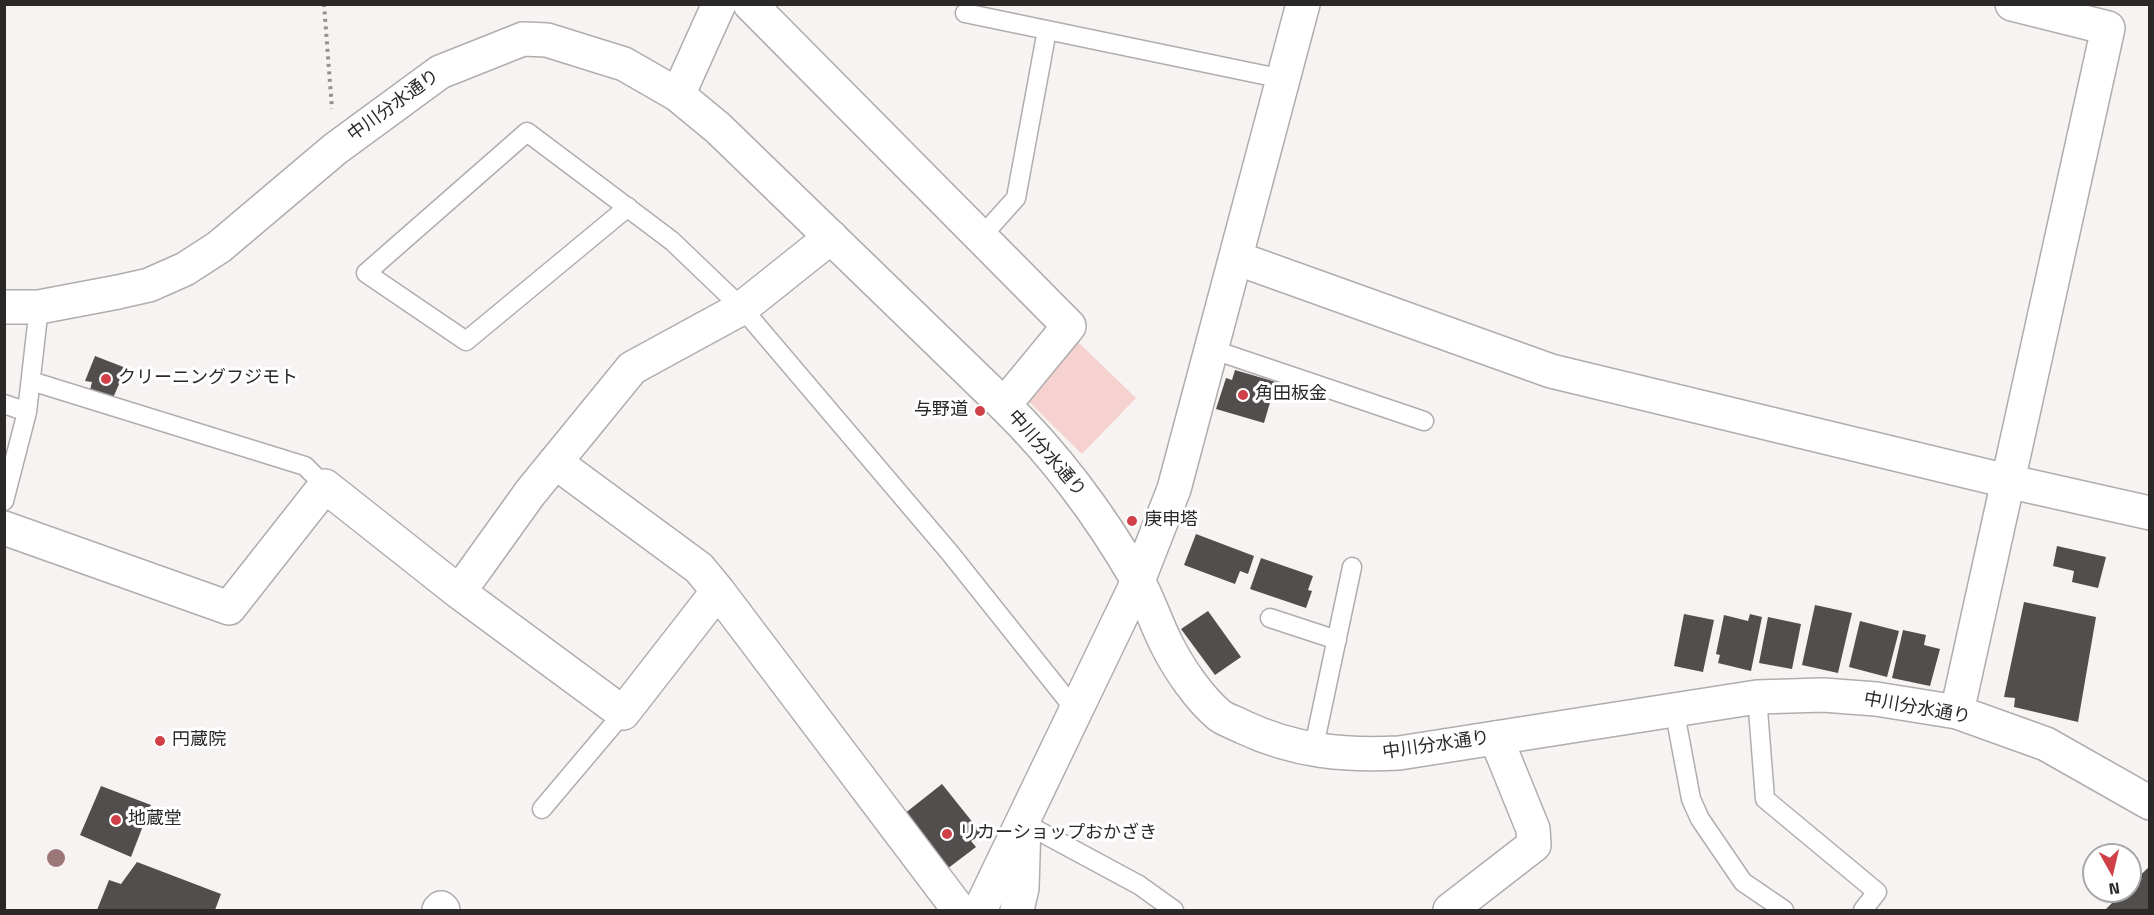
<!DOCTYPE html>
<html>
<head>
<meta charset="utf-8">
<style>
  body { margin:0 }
  #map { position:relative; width:2154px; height:915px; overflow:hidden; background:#f8f3f3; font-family:"Titillium Web",sans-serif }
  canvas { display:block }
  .frame { position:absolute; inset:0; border:6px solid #2a2928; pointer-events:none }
  .north { position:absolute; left:2082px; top:843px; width:60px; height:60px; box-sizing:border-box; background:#fff; border:2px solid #aaa9a9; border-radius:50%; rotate:172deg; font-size:16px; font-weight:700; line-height:24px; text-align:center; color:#2a2928 }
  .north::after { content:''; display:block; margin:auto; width:21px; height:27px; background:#cf4048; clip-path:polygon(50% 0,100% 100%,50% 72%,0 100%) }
</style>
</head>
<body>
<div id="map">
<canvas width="2154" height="915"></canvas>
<div class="frame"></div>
<div class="north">N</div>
</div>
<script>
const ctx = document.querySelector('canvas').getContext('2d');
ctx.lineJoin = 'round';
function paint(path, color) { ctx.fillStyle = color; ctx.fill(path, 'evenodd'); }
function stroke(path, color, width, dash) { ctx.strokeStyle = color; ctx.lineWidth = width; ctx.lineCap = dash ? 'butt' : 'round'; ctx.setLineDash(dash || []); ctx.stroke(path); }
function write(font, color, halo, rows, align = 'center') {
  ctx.font = font + ' "Titillium Web","Noto Sans JP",sans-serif'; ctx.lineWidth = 6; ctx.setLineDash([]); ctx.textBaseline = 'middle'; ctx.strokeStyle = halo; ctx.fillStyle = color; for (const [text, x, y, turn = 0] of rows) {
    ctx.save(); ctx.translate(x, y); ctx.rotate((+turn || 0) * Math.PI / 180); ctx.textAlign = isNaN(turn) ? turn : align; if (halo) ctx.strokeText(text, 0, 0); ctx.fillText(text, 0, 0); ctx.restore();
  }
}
const green = new Path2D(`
  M1076,340L1136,398L1082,454L1025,398Z`);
const building = new Path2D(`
  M95,356L126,368L113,398L90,390L92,382L85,381Z
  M1235,370L1276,382L1264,423L1216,409L1226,378L1232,380Z
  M1196,534L1254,556L1248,574L1240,571L1235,584L1184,565Z
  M2057,546L2106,557L2098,588L2072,582L2074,571L2053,566Z
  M1261,558L1313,576L1308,590L1312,591L1306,608L1250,589Z
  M2024,602L2096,617L2078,722L2014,707L2015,698L2004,697Z
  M1815,605L1852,613L1838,673L1802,665Z
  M1208,611L1241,657L1215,675L1181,629Z
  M1684,614L1714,620L1703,672L1674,666Z
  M1750,614L1762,617L1751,671L1718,663L1720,655L1716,654L1724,615L1748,621Z
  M1768,617L1801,624L1792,669L1759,663Z
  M1860,621L1899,631L1887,677L1849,667Z
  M1903,630L1926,635L1924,645L1940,649L1930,686L1892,678Z
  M942,784L982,834L971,841L976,847L947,869L904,814Z
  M101,786L151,805L131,857L80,835Z
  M137,862L221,894L215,910H97L109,880L121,884Z
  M2150,866V910H2105L2124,891H2130V885Z`);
const path = new Path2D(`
  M324,4L332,109`);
const service = new Path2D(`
  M965,13L1283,79
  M628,207L466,341L366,273L527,132L672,241L742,308L950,553L1076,711
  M981,237L1016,198L1047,30
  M1211,349L1424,421
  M31,381L305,466L325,486
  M4,404L27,412
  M4,501L27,412L39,307
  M1270,618L1337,640
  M1757,697L1765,799L1877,892L1863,910
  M1674,708L1691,799L1700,819L1743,882L1784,910
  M1313,751L1352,567
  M542,809L623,713
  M1024,823L1139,885L1174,910`);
const minor = new Path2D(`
  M750,4L1069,326L1004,405
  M678,95L719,4
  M1236,258L1551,371L2007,481L2150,513
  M555,462L699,568L718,591
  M4,528L229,608L325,486L459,592L623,713L718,591L959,910
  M459,592L530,493L632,368L742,308L831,237
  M1957,712L2108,28L2012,4
  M439,910L441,908L443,910
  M1017,910L1022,888L1024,823
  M1450,910L1534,845L1533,829L1496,738`);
const tertiary = new Path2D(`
  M4,307H39L118,292L149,285L185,269L219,247L335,149L440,72L523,39L547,40L624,64L678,95L718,128L1004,405C1057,457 1100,515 1137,579C1149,600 1156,624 1167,645C1179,669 1199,698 1219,715C1225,720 1236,723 1243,727C1294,751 1344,756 1399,753L1757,697L1823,695L1876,699L1957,712L2046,744L2150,803
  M980,910L1138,581L1174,489L1303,4`);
const trees = [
  [56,858]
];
const markers = [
  [106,379,6,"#cf4048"],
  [1243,395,6,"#cf4048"],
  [980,411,6,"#cf4048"],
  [1132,521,6,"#cf4048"],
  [160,741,6,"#cf4048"],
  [116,820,6,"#cf4048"],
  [947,834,6,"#cf4048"]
];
const streetNames = [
  ["中川分水通り",394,106,-36],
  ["中川分水通り",1046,454,49],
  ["中川分水通り",1917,709,10],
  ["中川分水通り",1436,746,-8]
];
const poiNames = [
  ["クリーニングフジモト",118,379],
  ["角田板金",1255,395],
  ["与野道",968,411,"right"],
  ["庚申塔",1144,521],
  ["円蔵院",172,741],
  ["地蔵堂",128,820],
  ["リカーショップおかざき",959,834]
];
paint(green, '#f5d1d0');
paint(building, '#524e4e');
stroke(service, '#b1adad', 21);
stroke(minor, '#b1adad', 36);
stroke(tertiary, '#b1adad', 36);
stroke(path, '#949191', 4, [3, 4.5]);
stroke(service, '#fff', 18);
stroke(minor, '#fff', 33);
stroke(tertiary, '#fff', 33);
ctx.fillStyle = '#9b7779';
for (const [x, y] of trees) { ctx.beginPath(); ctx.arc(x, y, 9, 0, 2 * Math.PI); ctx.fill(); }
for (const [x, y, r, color] of markers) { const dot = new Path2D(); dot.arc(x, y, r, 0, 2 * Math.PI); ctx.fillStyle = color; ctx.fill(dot); stroke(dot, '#fff', 2); }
write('18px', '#2a2928', '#fff', streetNames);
write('18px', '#2a2928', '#fff', poiNames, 'left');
</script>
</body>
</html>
